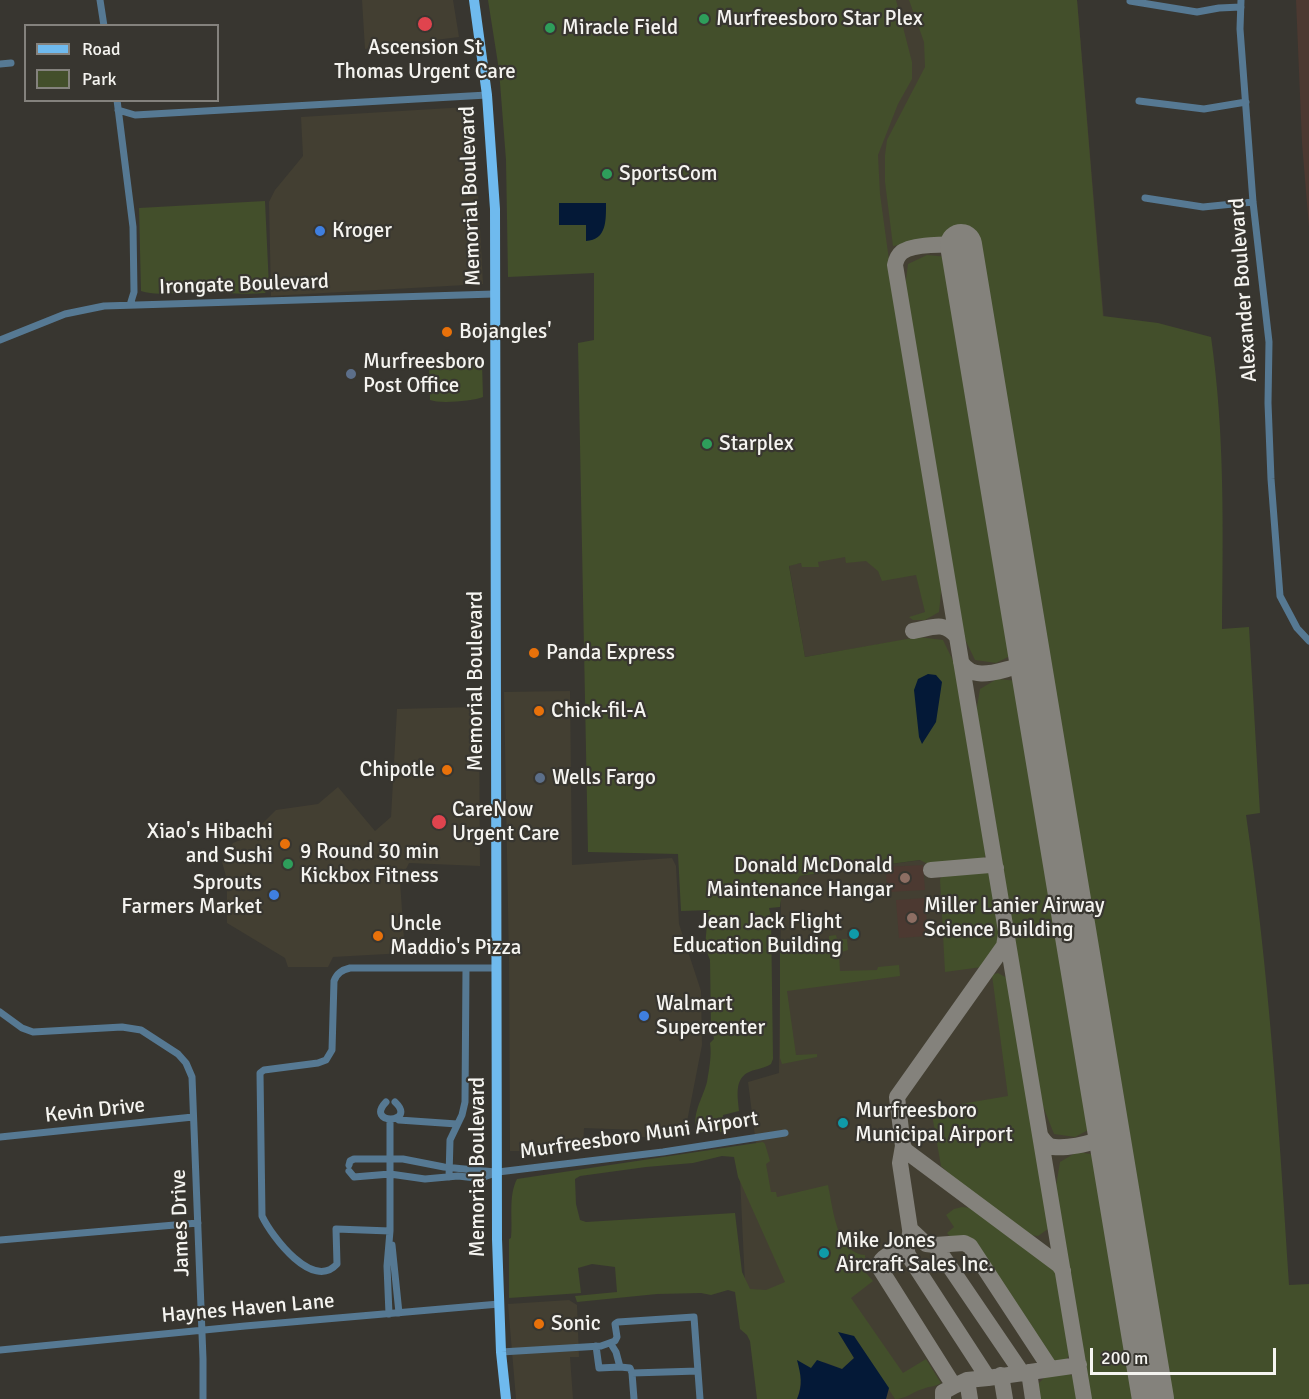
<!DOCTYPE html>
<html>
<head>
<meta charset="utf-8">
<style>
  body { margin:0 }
  #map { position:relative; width:1309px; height:1399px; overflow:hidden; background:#383630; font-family:Signika,sans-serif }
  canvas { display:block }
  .legend { position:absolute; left:24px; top:24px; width:195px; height:78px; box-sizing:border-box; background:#383630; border:2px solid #84827d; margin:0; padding:8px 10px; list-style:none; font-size:18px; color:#f5f4f0 }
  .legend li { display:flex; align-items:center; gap:12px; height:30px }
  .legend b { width:30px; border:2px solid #84827d }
  .scale { position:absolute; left:1090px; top:1348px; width:186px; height:27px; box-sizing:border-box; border:3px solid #f5f4f0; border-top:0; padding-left:8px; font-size:18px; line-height:21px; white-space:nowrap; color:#f5f4f0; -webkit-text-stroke:4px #383630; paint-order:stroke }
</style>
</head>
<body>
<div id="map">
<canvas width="1309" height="1399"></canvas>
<ul class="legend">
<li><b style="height:8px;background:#6fbaee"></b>Road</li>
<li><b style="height:16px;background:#434f2b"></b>Park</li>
</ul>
<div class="scale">200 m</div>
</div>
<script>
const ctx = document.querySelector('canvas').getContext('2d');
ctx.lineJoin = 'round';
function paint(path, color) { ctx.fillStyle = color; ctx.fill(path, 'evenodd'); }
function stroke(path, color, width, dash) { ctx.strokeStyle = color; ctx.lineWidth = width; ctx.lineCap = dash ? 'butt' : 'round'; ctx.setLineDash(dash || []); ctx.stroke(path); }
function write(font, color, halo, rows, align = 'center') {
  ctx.font = font + ' Signika,sans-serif'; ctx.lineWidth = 4.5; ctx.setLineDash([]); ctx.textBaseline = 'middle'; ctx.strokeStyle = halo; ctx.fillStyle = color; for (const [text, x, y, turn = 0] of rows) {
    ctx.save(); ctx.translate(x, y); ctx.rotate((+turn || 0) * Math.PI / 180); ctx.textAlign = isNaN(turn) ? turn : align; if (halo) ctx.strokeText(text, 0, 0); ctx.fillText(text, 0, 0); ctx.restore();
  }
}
const built = new Path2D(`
  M362,0H453L459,37L365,49Z
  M868,0H1077L1106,344L1117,632L1250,1399H759L745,1284L739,1156L757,1152L748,1082L779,1073L781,899L788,896L800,876L921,860L906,640L805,657L789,565L859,553L876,317Z
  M467,107L474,116L483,284L271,296L269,202L275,190L303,156L301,117Z
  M570,691L572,865L672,858L676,866L679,924L701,991L702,1045L684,1137H641L638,1130L584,1128L583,1147L568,1151H510L509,961L504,692Z
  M477,707L479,712L480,866L409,863L400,881L405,953L333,957L328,967H288L285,958L227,923V880L222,862L233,843L250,836L276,810L318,804L338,787L375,831L391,817L397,709Z
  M569,1300L577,1305L579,1357H570L573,1399H516L508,1304Z`);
const education = new Path2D(`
  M1296,0H1309V227L1302,143Z
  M923,865L925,890L887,892L886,867Z
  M925,898L928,936L899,938L896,900Z`);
const green = new Path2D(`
  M488,0H896L912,62V79L898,104L878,155L880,194L895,304L942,583L939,612L925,620H913L909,617L925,612L916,575L882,581L878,571L866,561L846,563L845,557L818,562L819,567H802L801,563L789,566L805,657L918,637L943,640L957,669L988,850L983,860L928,864L920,860L800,876L788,896L781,899L780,907L769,908L771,916L773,1059L771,1064C763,1069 754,1069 747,1073C734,1081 738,1098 739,1111L723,1115L722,1132H698C690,1116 703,1098 707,1082C709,1070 712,1055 710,1043L714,1039L711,1026L710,960L705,947L708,912L711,910L681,911L678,854L588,852L578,343L594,340V273L508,277L506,160L499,70Z
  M909,0H1077L1103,316L1158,323L1211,337C1225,434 1223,531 1222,629L1249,627L1260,813L1246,815C1269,972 1279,1127 1289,1285L1309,1284V1399H1168L973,234L893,246L885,182V155L887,140L925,67L924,42Z
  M265,201L269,287L265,293C243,295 221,292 198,292C180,291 158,297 141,291L139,208Z
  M927,255L948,257L1014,654L996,663L975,660L962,633L904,294L908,264Z
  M482,363L483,397C473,401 440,404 430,400L429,366L435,370L442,365Z
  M997,679L1019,681L1094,1127L1075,1137L1054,1134L1039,1096L987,768V785L975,718L980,689Z
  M986,871L989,874L992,882L1001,938L982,967L945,972L940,879L944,874Z
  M836,935L837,939H847L848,950L839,953L840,971L877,970L878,967L899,965L900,976L787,991L796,1055L817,1054V1057L782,1064L780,1058V948L829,944V936Z
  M998,973L1007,978L1010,987L1050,1221L1048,1229L1038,1236L1029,1235L972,1195L941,1166L931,1109L1008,1096L992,975Z
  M763,1142L765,1144L770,1161L766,1164L771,1192H776L777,1197L828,1185C833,1207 836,1253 865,1255L866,1273L873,1281L851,1298L903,1373L926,1359L941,1383C935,1387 930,1386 923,1389C912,1392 906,1399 895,1399L854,1336L839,1333L854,1358L842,1369L824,1362L811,1369L798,1361C802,1375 802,1385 797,1399H757L750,1341L747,1335L740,1329L735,1292L728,1290L711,1295L701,1293L657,1294L577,1302L575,1296L617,1292L615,1267L592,1264L578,1268L581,1293L509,1298V1239L511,1238C513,1220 508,1196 517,1179ZM722,1156L734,1157L738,1177L785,1282L766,1290L750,1289L742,1272L735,1213L586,1222L580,1220L576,1204L575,1179L580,1176L646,1167L693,1163Z
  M1077,1152L1098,1155L1140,1399H1090L1055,1192L1060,1162Z
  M962,1207L971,1208L1053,1266L1057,1272L1072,1350L1068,1357L1063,1362L1056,1361L1049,1357L972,1240L952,1239L947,1233L954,1227L946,1215L954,1209Z
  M1067,1372L1075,1378L1080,1399H1039L1037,1385L1048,1374Z`);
const water = new Path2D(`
  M559,203H606C606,220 607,240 586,241V225H559Z
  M928,674L936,675L942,682L936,722L922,744L919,737L914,690L918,679Z
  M838,1332L854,1336L889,1388L886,1399H797C803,1385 801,1375 797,1360L811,1368L817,1360L842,1369L854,1358Z`);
const taxiway = new Path2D(`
  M961,245C947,244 913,244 902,252C897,256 896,260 895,265L1084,1399
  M913,631C931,628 944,620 957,637
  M961,662C974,682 997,671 1016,667C1025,669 1029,674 1033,682
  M1016,667L1026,658L1028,647
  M931,870L990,865L996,868
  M1006,934L1004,946L897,1097L903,1146L906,1151L1059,1265L1063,1271
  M1040,1135C1043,1140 1045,1143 1050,1146C1058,1150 1096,1144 1102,1137C1107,1131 1106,1125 1106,1118
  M1094,1142L1105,1145L1112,1153
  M903,1146L900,1163L910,1229
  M908,1242L906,1248L908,1255L988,1378L1079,1365
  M935,1245L964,1243L970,1246L1050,1368
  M1029,1372L1033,1399
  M1001,1375L1005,1399
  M988,1378L967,1380L954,1386L879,1267C880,1250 913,1253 910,1229L926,1244L935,1245L1022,1373
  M967,1380L970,1399
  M943,1399V1392L954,1386`);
const runway = new Path2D(`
  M961,245L1153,1399`);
const street = new Path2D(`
  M100,0L104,26
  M1241,0L1240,29L1253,202L1269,342L1268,403L1271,479L1280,596L1297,628L1309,641
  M1130,1L1197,12L1219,8L1241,7
  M0,64L11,63
  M117,100L133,227L134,292L130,305
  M1139,101L1204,109L1246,102
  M118,110L135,115L487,95
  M1145,198L1203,207L1253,202
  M0,340L65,314L104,306L494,294
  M0,1012L22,1028L33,1032L122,1027L141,1030L178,1054L186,1063L192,1077L203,1359V1399
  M386,1102C364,1125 418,1124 395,1102
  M396,1118L399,1120L457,1124
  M0,1137L193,1117
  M349,1165L350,1161L354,1159H403L444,1167L495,1172
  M349,1171L354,1177L390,1174L425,1179L458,1176L476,1178L484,1177L498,1172L663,1152L785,1133
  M449,1177L450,1140L462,1115L465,1102L466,968
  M390,1231L336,1229L337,1264C313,1291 272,1237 262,1216L260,1073L264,1070L318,1063L326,1060L332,1050L334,981C337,973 342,970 350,968H496
  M0,1240L198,1223
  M392,1245L399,1313
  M389,1314L387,1266L390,1231V1120
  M611,1344L616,1352L620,1367L630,1368L632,1373L634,1399
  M596,1346L599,1368L620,1367
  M0,1350L245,1326L499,1304
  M501,1352L601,1346L615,1341L617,1337L615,1324L618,1322L694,1317L700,1399
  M632,1373L698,1371`);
const primary = new Path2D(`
  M474,0L487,95L495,209L497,1239L501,1352L506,1399`);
const markers = [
  [704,19,6,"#2e9e5b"],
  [425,24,8,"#e0444e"],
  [550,28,6,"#2e9e5b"],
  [607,174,6,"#2e9e5b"],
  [320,231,6,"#3f7fe0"],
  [447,332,6,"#e8710a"],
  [351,374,6,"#5c6f8a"],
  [707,444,6,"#2e9e5b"],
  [534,653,6,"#e8710a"],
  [539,711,6,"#e8710a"],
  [447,770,6,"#e8710a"],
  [540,778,6,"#5c6f8a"],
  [439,822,8,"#e0444e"],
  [285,844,6,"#e8710a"],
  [288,864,6,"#2e9e5b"],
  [905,878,6,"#8d6e63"],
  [274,895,6,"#3f7fe0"],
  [912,918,6,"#8d6e63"],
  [854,934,6,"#0f9aa8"],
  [378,936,6,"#e8710a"],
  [644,1016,6,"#3f7fe0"],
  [843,1123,6,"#0f9aa8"],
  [824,1253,6,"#0f9aa8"],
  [539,1324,6,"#e8710a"]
];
const poiNames = [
  ["Murfreesboro Star Plex",716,19],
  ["Miracle Field",562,28],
  ["Ascension St",425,48,"center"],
  ["Thomas Urgent Care",425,72,"center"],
  ["SportsCom",619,174],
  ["Kroger",332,231],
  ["Bojangles'",459,332],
  ["Murfreesboro",363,362],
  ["Post Office",363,386],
  ["Starplex",719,444],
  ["Panda Express",546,653],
  ["Chick-fil-A",551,711],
  ["Chipotle",435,770,"right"],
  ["Wells Fargo",552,778],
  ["CareNow",452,810],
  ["Urgent Care",452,834],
  ["Xiao's Hibachi",273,832,"right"],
  ["and Sushi",273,856,"right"],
  ["9 Round 30 min",300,852],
  ["Kickbox Fitness",300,876],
  ["Donald McDonald",893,866,"right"],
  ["Maintenance Hangar",893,890,"right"],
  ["Sprouts",262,883,"right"],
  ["Farmers Market",262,907,"right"],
  ["Miller Lanier Airway",924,906],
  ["Science Building",924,930],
  ["Jean Jack Flight",842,922,"right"],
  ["Education Building",842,946,"right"],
  ["Uncle",390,924],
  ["Maddio's Pizza",390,948],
  ["Walmart",656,1004],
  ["Supercenter",656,1028],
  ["Murfreesboro",855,1111],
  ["Municipal Airport",855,1135],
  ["Mike Jones",836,1241],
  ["Aircraft Sales Inc.",836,1265],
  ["Sonic",551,1324]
];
const streetNames = [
  ["Memorial Boulevard",471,196,-92],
  ["Irongate Boulevard",244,285,-2],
  ["Alexander Boulevard",1244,290,-94],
  ["Memorial Boulevard",476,681,-90],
  ["Kevin Drive",95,1111,-6],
  ["Murfreesboro Muni Airport",639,1136,-8],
  ["Memorial Boulevard",478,1167,-90],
  ["James Drive",181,1223,-92],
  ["Haynes Haven Lane",248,1309,-5]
];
paint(built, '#433f32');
paint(education, '#4c3931');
paint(green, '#434f2b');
paint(water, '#041937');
stroke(taxiway, '#84827c', 16);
stroke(runway, '#84827c', 42);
stroke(street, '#567993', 7);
stroke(primary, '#6fbaee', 10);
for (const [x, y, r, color] of markers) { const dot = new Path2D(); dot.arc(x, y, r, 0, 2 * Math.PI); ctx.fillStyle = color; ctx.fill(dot); stroke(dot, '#383630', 2); }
write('21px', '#f5f4f0', '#383630', poiNames, 'left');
write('21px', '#f5f4f0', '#383630', streetNames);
</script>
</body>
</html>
